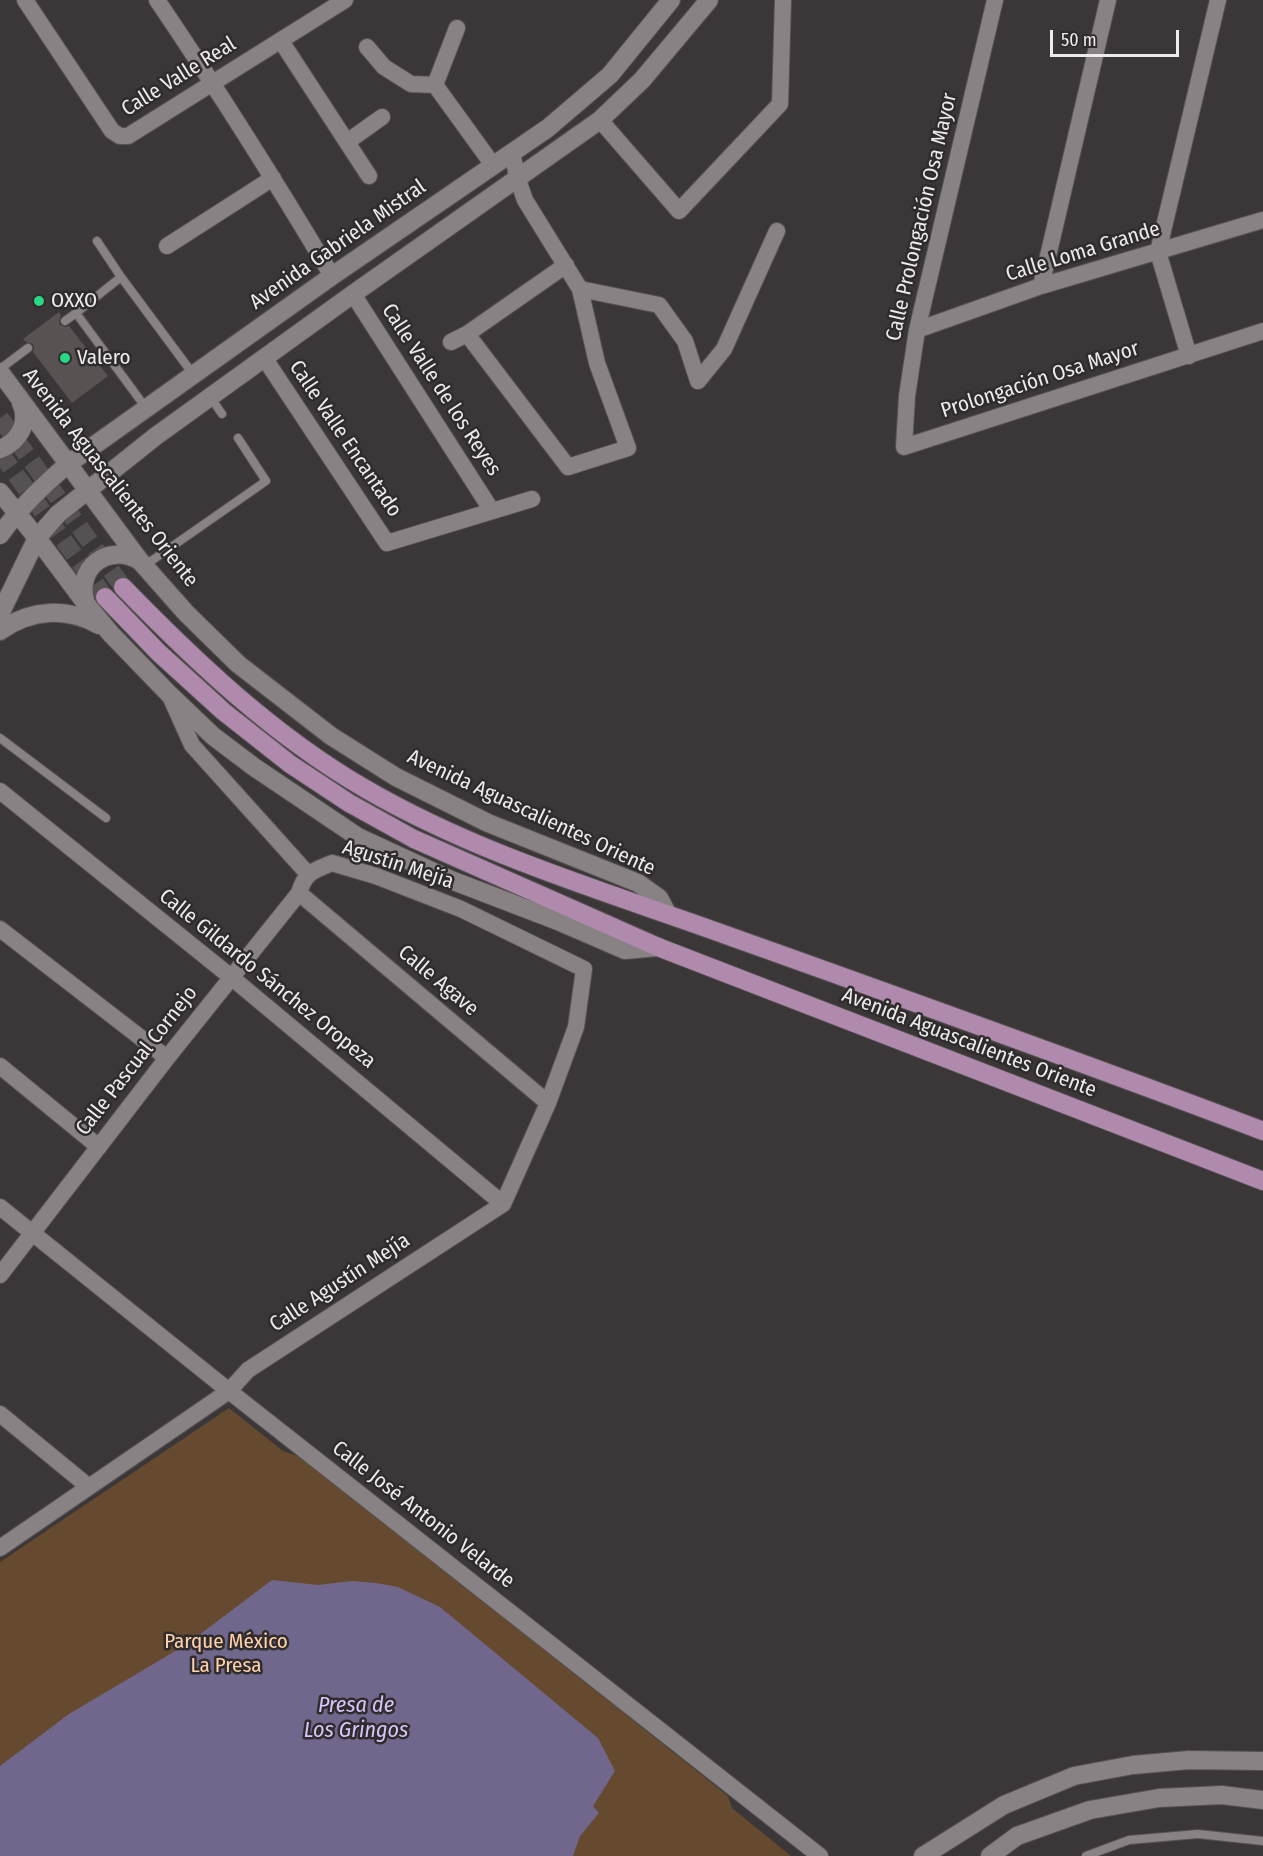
<!DOCTYPE html>
<html>
<head>
<meta charset="utf-8">
<style>
  body { margin:0 }
  #map { position:relative; width:1263px; height:1856px; overflow:hidden; background:#3b3637; font-family:"Fira Sans Condensed",sans-serif }
  canvas { display:block }
  .scale { position:absolute; left:1050px; top:30px; width:129px; height:27px; box-sizing:border-box; border:3px solid #eeebec; border-top:0; padding-left:8px; font-size:18px; line-height:21px; white-space:nowrap; color:#eeebec; -webkit-text-stroke:4px #302c2d; paint-order:stroke }
</style>
</head>
<body>
<div id="map">
<canvas width="1263" height="1856"></canvas>
<div class="scale">50 m</div>
</div>
<script>
const ctx = document.querySelector('canvas').getContext('2d');
ctx.lineJoin = 'round';
function paint(path, color) { ctx.fillStyle = color; ctx.fill(path, 'evenodd'); }
function stroke(path, color, width, dash) { ctx.strokeStyle = color; ctx.lineWidth = width; ctx.lineCap = dash ? 'butt' : 'round'; ctx.setLineDash(dash || []); ctx.stroke(path); }
function write(font, color, halo, rows, align = 'center') {
  ctx.font = font + ' "Fira Sans Condensed",sans-serif'; ctx.lineWidth = 5; ctx.setLineDash([]); ctx.textBaseline = 'middle'; ctx.strokeStyle = halo; ctx.fillStyle = color; for (const [text, x, y, turn = 0] of rows) {
    ctx.save(); ctx.translate(x, y); ctx.rotate((+turn || 0) * Math.PI / 180); ctx.textAlign = isNaN(turn) ? turn : align; if (halo) ctx.strokeText(text, 0, 0); ctx.fillText(text, 0, 0); ctx.restore();
  }
}
const green = new Path2D(`
  M229,1408L283,1451L303,1458L728,1796L732,1808L791,1856H0V1562Z`);
const water = new Path2D(`
  M272,1580L318,1585L352,1581L376,1583L398,1587L440,1607L598,1738L615,1771L593,1806L599,1813L580,1836L573,1856H0V1766L69,1714L187,1644Z`);
const building = new Path2D(`
  M59,312L61,316L59,321L60,325L65,327L69,326L108,376L72,403L33,352L34,348L33,344L26,342L23,339Z`);
const primaryTunnel = new Path2D(`
  M0,418L123,587
  M0,453L105,597`);
const lane = new Path2D(`
  M97,241L121,277L193,374
  M76,313L121,277
  M65,321L76,313L146,408
  M0,369L28,348
  M211,398L222,414
  M144,566L266,481L238,438
  M0,738L106,818
  M1086,1856L1129,1840L1198,1834L1263,1841`);
const street = new Path2D(`
  M25,0L112,131L120,136H128L345,0
  M157,0C218,90 276,182 332,276
  M995,0L917,330L907,396L904,447L1263,331
  M457,28L435,85L493,165
  M281,41L369,176
  M367,47L384,67L411,84L435,85
  M600,120L679,211L780,104L783,0
  M347,142L382,117
  M167,246L273,178
  M1041,286L1108,0
  M580,289L659,305L685,341L698,381
  M353,294L492,511
  M917,330L1041,286L1263,220
  M467,334L568,467L628,448L597,363L580,289L525,200L518,180L512,153
  M451,342L467,334L566,265
  M1189,356L1158,252L1218,0
  M265,359L387,543L532,499
  M698,381L724,349L777,231
  M170,696L192,745L308,874
  M0,791L231,977L503,1204
  M299,893L548,1103
  M0,929L167,1058
  M0,1066L99,1147
  M0,1207L229,1391L820,1856
  M0,1275L167,1058L299,893C305,872 313,871 332,863L376,876L461,909L584,969L576,1027L548,1103L503,1204L248,1370L229,1391L0,1548
  M0,1414L89,1487`);
const secondary = new Path2D(`
  M0,372L140,561L186,613L238,664L331,736L396,777L488,823L638,883L659,898L667,913
  M0,449C19,442 30,422 21,403
  M0,492L37,538L87,605L111,634L168,693L213,736L254,767L358,837L451,880L558,921L625,950L658,947
  M0,535C20,507 42,486 68,464L332,276L548,128L610,75L671,0
  M86,604C74,568 108,542 140,561
  M0,614L37,538L58,514L156,436L353,294L600,120L642,80L709,0
  M0,631C31,609 66,607 99,625
  M923,1856L1004,1805L1074,1776L1133,1765L1189,1760L1263,1761
  M990,1856L1017,1836L1090,1810L1159,1798L1222,1795L1263,1800`);
const primary = new Path2D(`
  M123,587C196,662 273,735 364,788C477,854 604,891 726,935C905,999 1085,1063 1263,1131
  M105,597L158,652L224,712L290,764L349,803L414,839L658,947L1263,1181`);
const markers = [
  [39,301,6,"#29d885"],
  [65,358,6,"#29d885"]
];
const streetNames = [
  ["Calle Valle Real",179,77,-32],
  ["Calle Prolongación Osa Mayor",922,217,-77],
  ["Avenida Gabriela Mistral",338,245,-35],
  ["Calle Loma Grande",1083,252,-17],
  ["Prolongación Osa Mayor",1040,380,-18],
  ["Calle Valle de los Reyes",441,390,57],
  ["Calle Valle Encantado",345,439,56],
  ["Avenida Aguascalientes Oriente",110,478,52],
  ["Avenida Aguascalientes Oriente",531,813,25],
  ["Agustín Mejía",398,865,18],
  ["Calle Gildardo Sánchez Oropeza",267,979,39],
  ["Calle Agave",438,981,40],
  ["Avenida Aguascalientes Oriente",969,1043,21],
  ["Calle Pascual Cornejo",137,1061,-52],
  ["Calle Agustín Mejía",340,1283,-33],
  ["Calle José Antonio Velarde",423,1515,38]
];
const poiNames = [
  ["OXXO",51,301],
  ["Valero",77,358]
];
const parkNames = [
  ["Parque México",226,1642],
  ["La Presa",226,1666]
];
const waterNames = [
  ["Presa de",356,1706],
  ["Los Gringos",356,1731]
];
paint(green, '#664a30');
paint(water, '#71668c');
paint(building, '#585352');
stroke(primaryTunnel, '#565152', 18, [18, 9]);
stroke(lane, '#575354', 10);
stroke(street, '#575354', 18);
stroke(secondary, '#575354', 20);
stroke(primary, '#575354', 20);
stroke(lane, '#888284', 8);
stroke(street, '#888284', 16);
stroke(secondary, '#888284', 18);
stroke(primary, '#b08aad', 18);
for (const [x, y, r, color] of markers) { const dot = new Path2D(); dot.arc(x, y, r, 0, 2 * Math.PI); ctx.fillStyle = color; ctx.fill(dot); stroke(dot, '#302c2d', 2); }
write('21px', '#eeebec', '#302c2d', streetNames);
write('21px', '#eeebec', '#302c2d', poiNames, 'left');
write('21px', '#ffd2ab', '#302c2d', parkNames);
write('italic 22px', '#d6c7fb', '#302c2d', waterNames);
</script>
</body>
</html>
